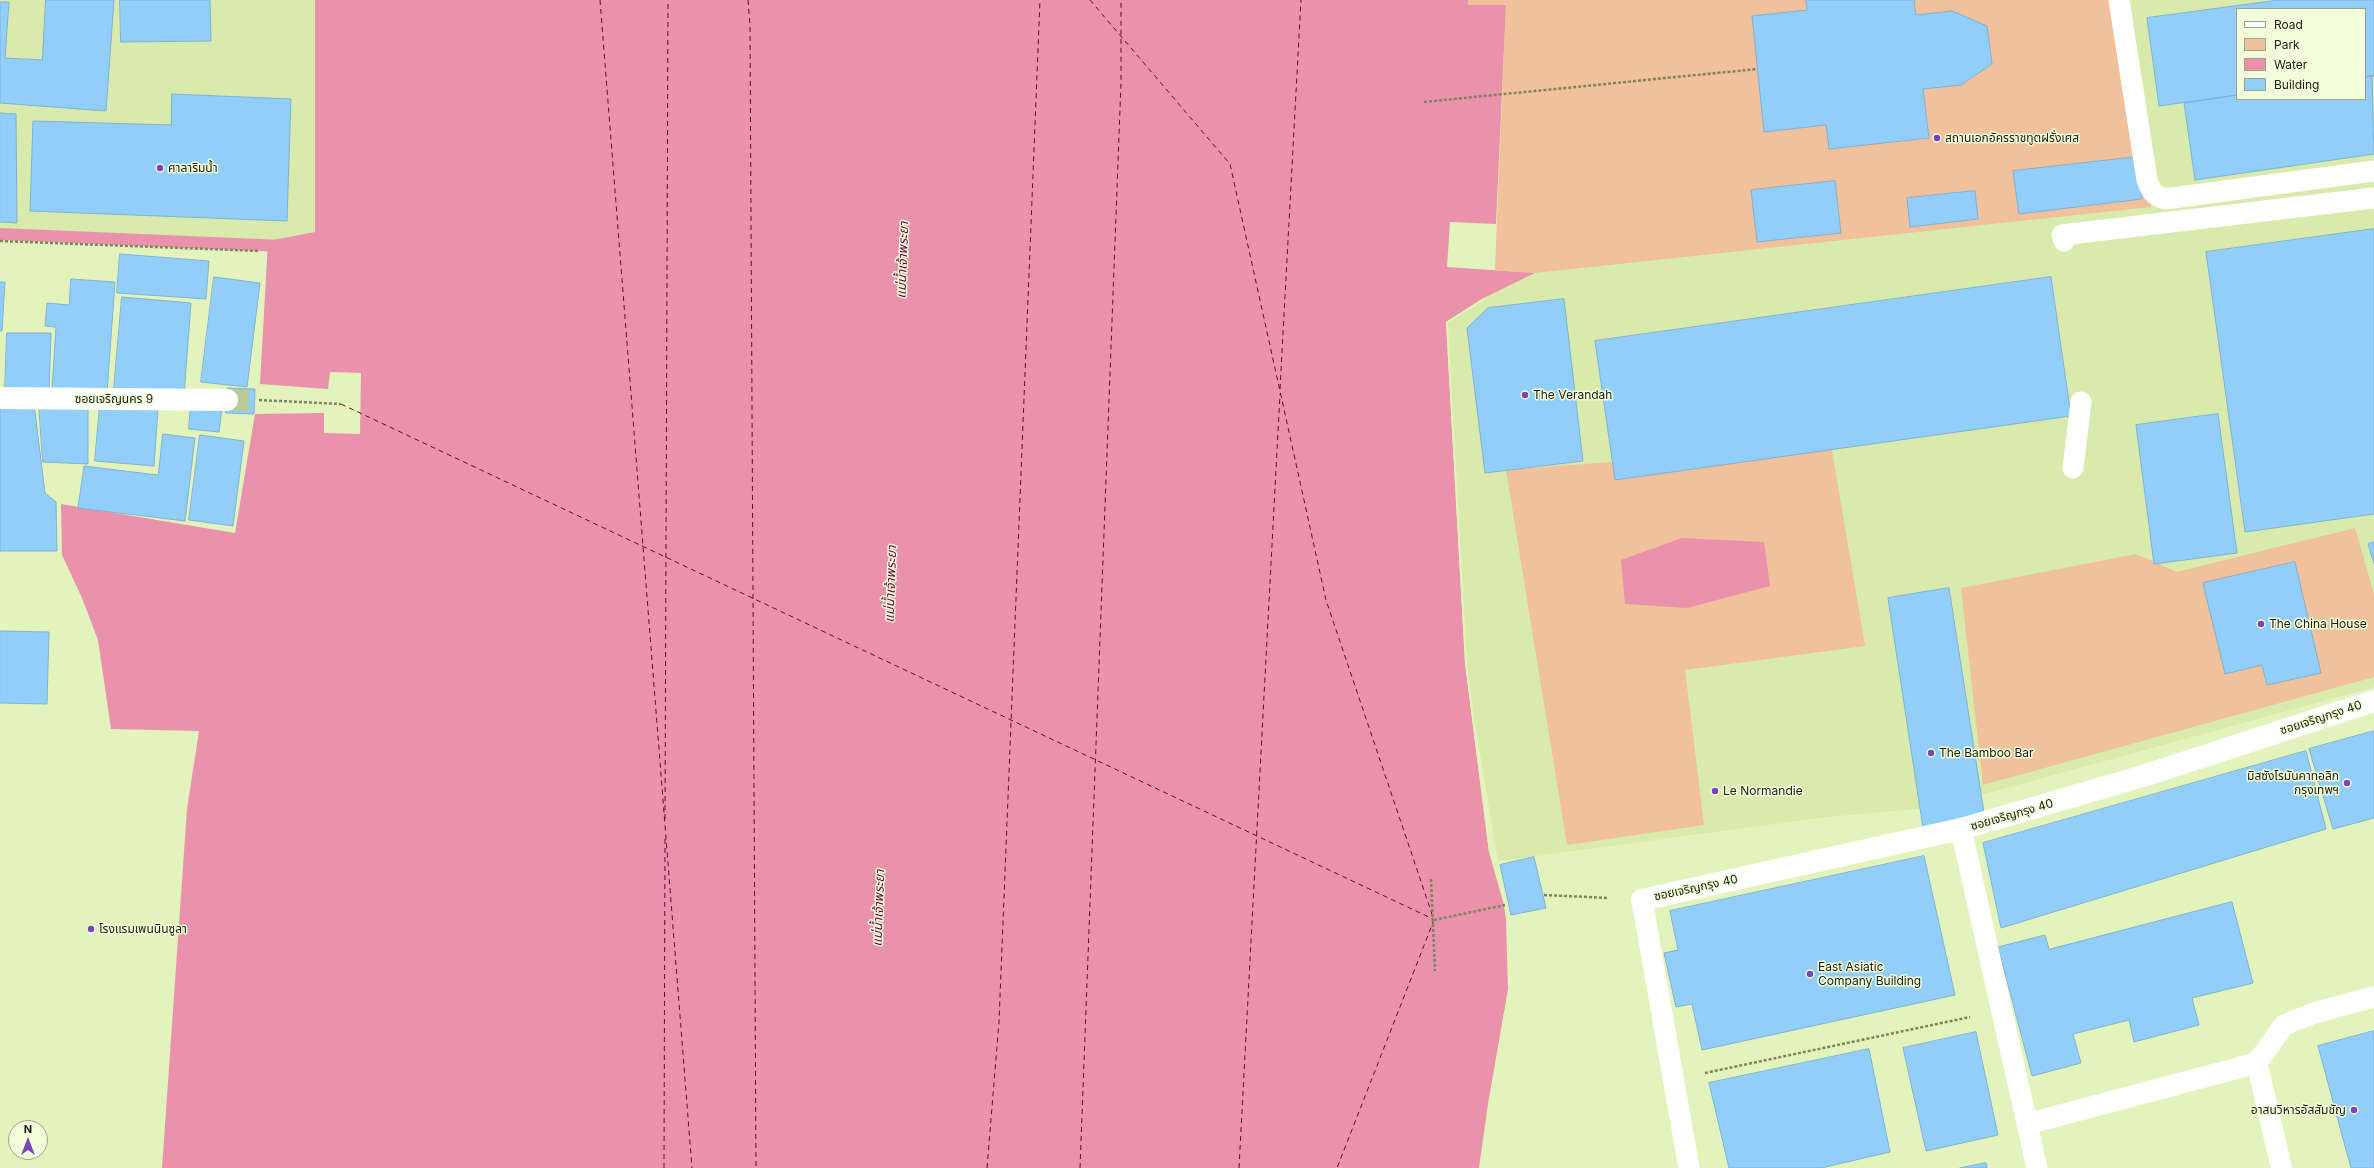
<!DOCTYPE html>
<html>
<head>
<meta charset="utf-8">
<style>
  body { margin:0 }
  #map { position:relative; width:2374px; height:1168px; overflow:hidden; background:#e3f3bc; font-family:Inter,sans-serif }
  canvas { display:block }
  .legend { position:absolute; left:2236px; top:8px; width:130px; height:92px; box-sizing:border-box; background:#f3fddc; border:1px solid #9ca488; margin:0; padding:5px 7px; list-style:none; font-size:12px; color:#191f0a }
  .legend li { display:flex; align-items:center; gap:8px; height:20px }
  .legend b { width:20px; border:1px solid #9ca488 }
  .north { position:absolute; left:8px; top:1120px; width:40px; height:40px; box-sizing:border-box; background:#f3fddc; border:1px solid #9ca488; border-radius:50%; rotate:0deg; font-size:11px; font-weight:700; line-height:16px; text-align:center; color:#191f0a }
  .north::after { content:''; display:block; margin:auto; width:14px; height:18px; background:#7a44bb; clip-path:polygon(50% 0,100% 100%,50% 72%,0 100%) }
</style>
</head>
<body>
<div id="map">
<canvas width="2374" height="1168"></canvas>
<ul class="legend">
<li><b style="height:5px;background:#fff"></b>Road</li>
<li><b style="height:11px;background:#f0c19b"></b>Park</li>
<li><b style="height:11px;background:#ea92ac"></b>Water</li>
<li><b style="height:11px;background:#92cefa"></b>Building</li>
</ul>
<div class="north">N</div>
</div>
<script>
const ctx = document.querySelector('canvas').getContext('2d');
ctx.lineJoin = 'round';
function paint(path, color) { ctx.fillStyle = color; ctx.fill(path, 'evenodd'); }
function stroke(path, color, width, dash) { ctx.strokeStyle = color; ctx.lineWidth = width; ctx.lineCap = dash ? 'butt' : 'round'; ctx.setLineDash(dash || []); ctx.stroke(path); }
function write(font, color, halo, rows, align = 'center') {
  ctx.font = font + ' Inter,"Noto Sans Thai",sans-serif'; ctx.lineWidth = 3; ctx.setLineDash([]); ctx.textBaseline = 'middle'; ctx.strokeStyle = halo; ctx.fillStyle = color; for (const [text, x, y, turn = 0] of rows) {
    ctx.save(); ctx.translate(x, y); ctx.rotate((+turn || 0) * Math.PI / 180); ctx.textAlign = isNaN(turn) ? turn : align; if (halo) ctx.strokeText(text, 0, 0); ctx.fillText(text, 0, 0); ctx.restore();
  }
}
const built = new Path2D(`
  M0,0H315V233L268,241L0,230Z
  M1468,0H2374V687L1981,795L1982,803L1827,817L1498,861L1465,663L1446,322L1482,299L1534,274L1495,270L1506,5ZM2237,9H2365V99H2237Z`);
const green = new Path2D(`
  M1468,0H2112L2151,207L1535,273L1495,270L1506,5H1468Z
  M1831,445L1865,646L1685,670L1704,825L1567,845L1506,470Z
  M2355,528L2374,594V677L1983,785L1961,588L2136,554L2177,572Z`);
const water = new Path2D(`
  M315,0H1468V5H1506L1496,224L1450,222L1447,267L1535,273L1482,299L1446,322L1465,663L1489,852L1504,905L1506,920L1508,989L1488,1104L1479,1168H162L187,809L199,731L111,729L98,640L82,598L62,555L61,504L235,533L255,414V400L260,384L268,241L315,232Z
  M1682,538L1764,542L1770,586L1687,608L1625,604L1621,560Z`);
const pier = new Path2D(`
  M1488,298L1448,323L1467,663L1491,852H1489L1465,663L1446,322L1482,299Z
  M330,372L361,373L360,434L324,433V413L255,414V400L260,384L328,389Z`);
const stream = new Path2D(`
  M0,234L283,246`);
const ferry = new Path2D(`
  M600,0L692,1168
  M748,0L750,25L756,1168
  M1090,0L1230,164L1326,600L1434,920L1337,1168
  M1280,389L1301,0
  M341,404L1433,919
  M665,819L668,0
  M664,1168L665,837
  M987,1168L999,1022L1040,0
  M1080,1168L1121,83V0
  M1239,1168L1280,394`);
const building = new Path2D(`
  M46,0H114L106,111L0,103V2H9L5,58L42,60Z
  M120,0H210L211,41L121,42Z
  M1806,0H1914L1916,15L1952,11L1987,26L1992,64L1961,85L1923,89L1929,138L1829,149L1826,125L1764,132L1752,16L1807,10Z
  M2279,0H2374V76L2365,77V9H2237V95L2159,106L2147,18Z
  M2372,76L2374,154L2195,180L2184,103L2237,95V99H2365V77Z
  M172,94L291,99L287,221L30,211L33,121L171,125Z
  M0,113L16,114L17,223L0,222Z
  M2137,157L2142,199L2019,214L2013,171Z
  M1835,181L1841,233L1757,242L1751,190Z
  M1975,191L1978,219L1910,227L1907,198Z
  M2374,229V514L2245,532L2206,252Z
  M120,254L209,261L206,299L117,293Z
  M214,277L260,283L247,387L201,382Z
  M2051,277L2071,416L1615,480L1595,341Z
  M71,279L115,282L107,393L52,389L56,327L45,326L47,303L69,305Z
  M0,282H5L2,331H0Z
  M122,297L191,303L184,395L114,389Z
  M1564,299L1583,461L1485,473L1467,328L1488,308Z
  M7,333H51L49,392L5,390Z
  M228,388L255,389L254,414L226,413Z
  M34,404L45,493L56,502L57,551H0V406Z
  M39,404H88V464L43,462Z
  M191,404L222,408L219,432L189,429Z
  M100,405L158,410L154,466L95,461Z
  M2218,414L2237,553L2154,564L2136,425Z
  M163,434L195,438L185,521L78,508L84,466L158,475Z
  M200,435L244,441L233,526L189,520Z
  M2374,542V564L2368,544Z
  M2295,562L2321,673L2267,685L2262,665L2225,674L2203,583Z
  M1949,588L1985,819L1923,828L1888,598Z
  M0,631L49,632L47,704L0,703Z
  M2374,731V818L2333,829L2309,749Z
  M2306,751L2326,829L2001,928L1983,843Z
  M1924,856L1955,995L1702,1050L1692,1004L1676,1007L1664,953L1678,950L1670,911Z
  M1534,857L1546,908L1511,915L1500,865Z
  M2232,902L2253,983L2192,998L2199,1025L2134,1042L2129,1020L2073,1034L2081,1063L2032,1076L1998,947L2045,935L2049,949Z
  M2374,1031V1168H2351L2318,1046Z
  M1976,1032L1998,1135L1926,1151L1903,1048Z
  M1869,1049L1890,1152L1821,1168H1729L1709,1083Z
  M1986,1163L1987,1168H1960Z`);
const pedestrianTunnel = new Path2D(`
  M227,400H255`);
const path = new Path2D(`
  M1424,102L1757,69
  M0,241L259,251
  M259,400L341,404
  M1431,879L1435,971
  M1544,895L1609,898
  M1434,920L1505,905
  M1705,1073L1970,1017`);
const service = new Path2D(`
  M2119,0L2147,180C2151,191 2153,195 2165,199L2374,171
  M2064,241L2062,235L2374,198
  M2073,468L2081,402
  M1961,829L2037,1168
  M1642,900L1689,1168
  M2257,1063L2281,1166
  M2027,1124L2257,1063L2284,1025L2314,1013L2374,997`);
const pedestrian = new Path2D(`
  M0,398L227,400`);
const minor = new Path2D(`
  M1642,900L1961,829L2143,776L2374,701`);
const markers = [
  [1937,138,4,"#7a44bb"],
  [160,168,4,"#7a44bb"],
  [1525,395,4,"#7a44bb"],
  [2261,624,4,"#7a44bb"],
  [1931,753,4,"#7a44bb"],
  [2347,783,4,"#7a44bb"],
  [1715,791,4,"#7a44bb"],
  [91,929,4,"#7a44bb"],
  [1810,974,4,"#7a44bb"],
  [2354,1110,4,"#7a44bb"]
];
const poiNames = [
  ["สถานเอกอัครราชทูตฝรั่งเศส",1945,138],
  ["ศาลาริมน้ำ",168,168],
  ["The Verandah",1533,395],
  ["The China House",2269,624],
  ["The Bamboo Bar",1939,753],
  ["มิสซังโรมันคาทอลิก",2339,776,"right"],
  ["กรุงเทพฯ",2339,790,"right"],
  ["Le Normandie",1723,791],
  ["โรงแรมเพนนินซูลา",99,929],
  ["East Asiatic",1818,967],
  ["Company Building",1818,981],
  ["อาสนวิหารอัสสัมชัญ",2346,1110,"right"]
];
const streetNames = [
  ["ซอยเจริญนคร 9",114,399],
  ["ซอยเจริญกรุง 40",2321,718,-18],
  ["ซอยเจริญกรุง 40",2012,815,-16],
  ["ซอยเจริญกรุง 40",1696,888,-12]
];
const waterNames = [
  ["แม่น้ำเจ้าพระยา",903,260,-88],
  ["แม่น้ำเจ้าพระยา",891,584,-88],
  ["แม่น้ำเจ้าพระยา",879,908,-88]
];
paint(built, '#d8eaac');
paint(green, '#f0c19b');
paint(water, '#ea92ac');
paint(pier, '#e3f3bc');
stroke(stream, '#ea92ac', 12);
stroke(ferry, '#6f0336', 1, [5, 4]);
paint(building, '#92cefa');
stroke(building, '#81b1d6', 1);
stroke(pedestrianTunnel, '#bbc998', 22, [22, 11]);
stroke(path, '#7b8660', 2.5, [3, 2]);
stroke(service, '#fff', 21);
stroke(pedestrian, '#fff', 22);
stroke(minor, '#fff', 22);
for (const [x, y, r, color] of markers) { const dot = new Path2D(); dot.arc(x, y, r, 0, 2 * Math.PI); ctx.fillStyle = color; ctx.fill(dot); stroke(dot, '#f3fddc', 1.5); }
write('12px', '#191f0a', '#f3fddc', poiNames, 'left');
write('12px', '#191f0a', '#f3fddc', streetNames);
write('italic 13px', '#6f0336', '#f3fddc', waterNames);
</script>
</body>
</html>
